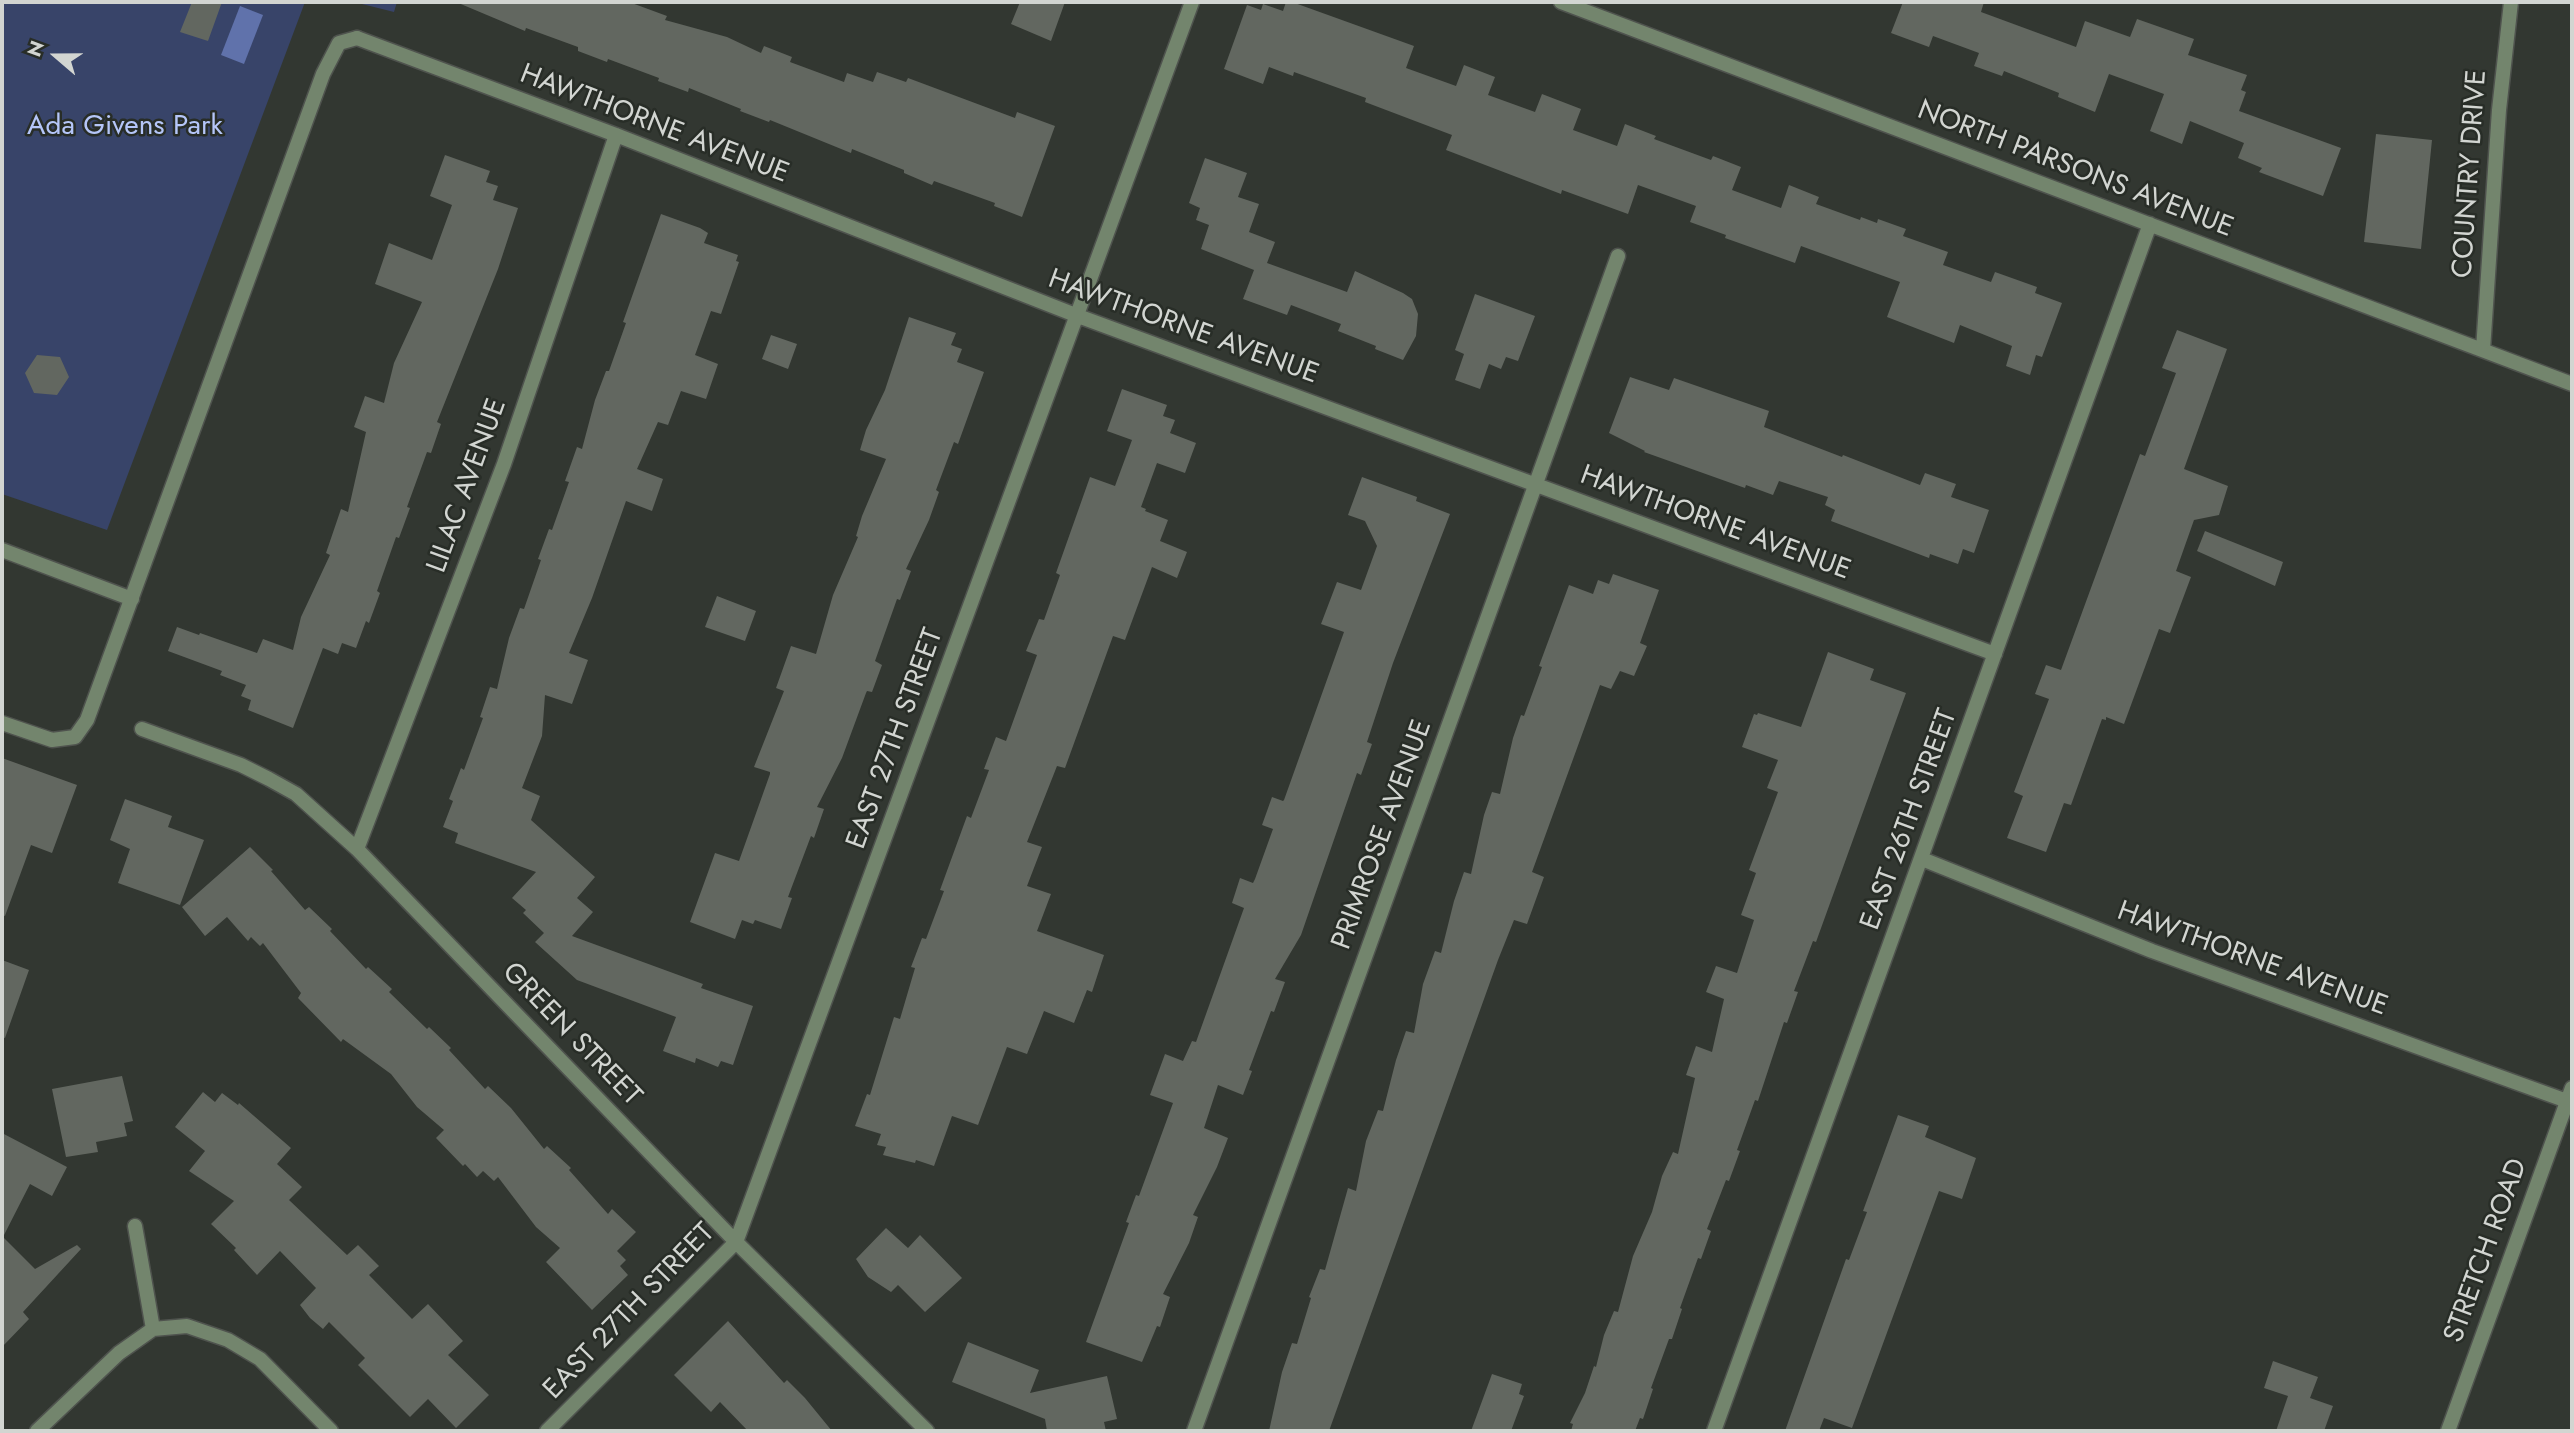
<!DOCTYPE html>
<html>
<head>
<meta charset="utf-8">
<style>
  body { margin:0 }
  #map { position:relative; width:2574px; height:1433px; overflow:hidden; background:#323731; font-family:Jost,sans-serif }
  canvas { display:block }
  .frame { position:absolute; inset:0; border:4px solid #d2d5d1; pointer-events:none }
  .north { position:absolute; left:21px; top:21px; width:70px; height:70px; -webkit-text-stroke:5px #282d27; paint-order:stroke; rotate:290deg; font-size:19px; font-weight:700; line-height:28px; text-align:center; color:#d2d5d1 }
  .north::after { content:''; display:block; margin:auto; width:24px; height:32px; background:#d2d5d1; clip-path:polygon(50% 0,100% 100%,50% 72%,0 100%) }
</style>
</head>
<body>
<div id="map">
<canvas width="2574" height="1433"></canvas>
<div class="frame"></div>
<div class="north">N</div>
</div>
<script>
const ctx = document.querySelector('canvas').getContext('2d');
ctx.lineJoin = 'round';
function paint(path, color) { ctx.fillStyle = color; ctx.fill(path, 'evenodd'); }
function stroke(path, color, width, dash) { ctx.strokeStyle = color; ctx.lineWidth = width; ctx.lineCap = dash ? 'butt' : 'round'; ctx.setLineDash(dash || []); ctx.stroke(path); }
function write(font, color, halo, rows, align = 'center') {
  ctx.font = font + ' Jost,sans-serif'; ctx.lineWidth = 5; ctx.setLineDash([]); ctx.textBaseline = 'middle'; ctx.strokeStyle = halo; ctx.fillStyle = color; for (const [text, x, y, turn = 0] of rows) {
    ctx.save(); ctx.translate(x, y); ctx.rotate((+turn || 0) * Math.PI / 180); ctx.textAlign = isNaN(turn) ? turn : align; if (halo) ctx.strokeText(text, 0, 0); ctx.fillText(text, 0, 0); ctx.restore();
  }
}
const green = new Path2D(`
  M2,2H305L107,530L2,494Z
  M354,2H397L394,12Z`);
const water = new Path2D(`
  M240,6L263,15L244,64L221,55Z`);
const building = new Path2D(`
  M192,2H222L208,41L180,32Z
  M456,2H629L667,16L665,20L727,37L761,53L764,46L792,57L790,62L844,82L847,73L873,82L877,72L906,82L908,78L1015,118L1017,112L1055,126L1022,217L994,206L995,203L934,181L932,185L904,173V170L852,149L851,153L770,120L769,122L740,111L741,109L689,88L688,92L658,81L659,78L608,59L607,62L578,51V47L526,28L525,31Z
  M1020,2H1065L1051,41L1011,24Z
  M1286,2H1292L1414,46L1406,68L1456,86L1464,65L1495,77L1488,95L1535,112L1542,94L1581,109L1573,130L1617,146L1625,124L1656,136L1654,139L1711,160L1713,156L1741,167L1732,190L1781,208L1789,185L1819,197L1816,204L1860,220L1861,217L1877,223L1878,219L1906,229L1903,236L1948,252L1943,265L1991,282L1995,272L2037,287L2035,293L2062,303L2042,357L2036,355L2030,375L2006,366L2012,346L1960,325L1954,343L1887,317L1900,282L1801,246L1795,263L1725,238L1726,235L1690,222L1696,206L1638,185L1628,214L1562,190L1561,194L1446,150L1452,135L1365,102L1366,98L1294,72L1293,76L1269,67L1263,84L1224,69L1247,5L1261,10L1263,4L1283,11Z
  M1903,2H1984L1981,12L2076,47L2085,21L2130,37L2137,19L2194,39L2188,55L2247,75L2241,90L2246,92L2239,111L2341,148L2323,196L2259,172L2262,168L2238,158L2244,143L2190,121L2182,144L2150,131L2164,94L2109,74L2095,112L2058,97L2059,93L2004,71L2002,76L1974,66L1979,53L1933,36L1929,47L1891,33Z
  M2376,134L2432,140L2421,249L2364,242Z
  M445,155L490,171L486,182L498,186L493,200L518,208L498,269L437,422L441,424L431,453L427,452L407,507L410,508L399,538L396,537L377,591L380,593L369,623L366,621L356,648L342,643L338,654L323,648L293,728L248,710L251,700L241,696L246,685L220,675L222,671L168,651L177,627L199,635L200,633L257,653L263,639L293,650L301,617L330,555L326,553L341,509L348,512L366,432L354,427L365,396L384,403L394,363L422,302L375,284L389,243L432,260L452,205L430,196Z
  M1205,158L1247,173L1238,197L1259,204L1249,232L1275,242L1267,263L1347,292L1355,271L1403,293L1412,299L1418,314L1416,336L1403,360L1375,349L1376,346L1338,331L1341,324L1291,305L1287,315L1243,299L1254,270L1201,249L1209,225L1196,220L1200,208L1189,203Z
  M661,214L700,228L708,233L704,243L738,255L736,261L739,262L721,314L711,311L695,355L718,364L706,399L681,391L668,425L658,422L637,469L663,479L652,511L626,501L592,598L569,653L588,660L572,704L545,695L542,736L522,788L540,796L531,820L595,877L577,898L593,912L572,936L703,984L701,988L753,1006L733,1065L721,1061L718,1067L696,1058L695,1063L663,1051L676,1017L577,980L535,942L544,933L523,913L526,910L512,898L536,872L455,843L458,833L443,827L453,801L449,799L461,768L464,770L483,718L480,717L490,687L497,689L509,638L520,608L524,609L541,560L538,559L549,529L552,530L569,482L565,481L577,447L582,449L595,400L606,371H609L626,323L623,322Z
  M1475,294L1535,316L1518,361L1506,357L1501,369L1489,364L1480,389L1455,380L1464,354L1455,350Z
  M909,317L956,333L951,345L962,349L957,362L984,372L958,444L954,442L936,490L939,492L929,520L906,569L911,571L900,600L897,599L875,661L882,665L872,692L867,691L866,693L842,758L817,807L824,809L814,838L811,836L788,897L792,898L781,929L755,920L753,924L742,920L735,939L690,922L715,853L739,861L770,774V772L754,767L784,691L776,688L791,646L816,654L833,595L858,537L856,536L862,516L886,459L860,450L866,430L885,390Z
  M2177,330L2227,349L2184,469L2228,486L2219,515L2194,520L2176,571L2191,577L2170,633L2159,629L2124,724L2106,717V720L2102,719L2071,805L2064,803L2046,852L2007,838L2023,796L2014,792L2049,699L2035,694L2046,665L2061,670L2140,454L2145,456L2176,373L2162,368Z
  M771,335L797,344L788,369L762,359Z
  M37,355L60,357L69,377L57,395L34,393L25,373Z
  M1630,377L1669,390L1674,378L1769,411L1764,427L1842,457L1843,455L1920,485L1925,473L1956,484L1951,497L1989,510L1974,553L1963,549L1958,564L1930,554L1929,558L1831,521L1835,510L1825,505L1828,497L1779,481L1773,495L1746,485L1745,488L1644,452L1645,451L1609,433Z
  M1122,389L1167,405L1163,416L1175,420L1170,433L1196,443L1185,473L1157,463L1141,507L1146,509L1145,511L1168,520L1160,541L1187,552L1177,578L1152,567L1125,640L1113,636L1065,768L1057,766L1027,842L1042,847L1027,886L1051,894L1037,931L1104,955L1092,992L1087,990L1074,1023L1044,1011L1027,1054L1007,1047L978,1125L952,1116L934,1166L916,1160L915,1163L883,1155L886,1147L877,1145L881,1134L855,1126L867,1094L870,1095L894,1017L900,1019L915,968L911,967L922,938L926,939L944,891L940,890L967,816L971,818L989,770L984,769L996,737L1006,741L1037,655L1026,651L1039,619L1044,620L1060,575L1056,573L1090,477L1115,486L1132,440L1107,431Z
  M1362,477L1417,497L1416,501L1450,514L1393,663L1367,742L1372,744L1361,775L1357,773L1301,935L1275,979L1285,982L1274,1012L1271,1011L1249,1070L1252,1071L1243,1095L1218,1085L1204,1128L1228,1138L1217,1167L1193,1215L1198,1217L1189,1243L1163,1294L1170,1297L1160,1327L1157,1326L1142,1362L1086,1342L1129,1223L1126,1222L1136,1195L1139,1196L1173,1103L1150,1095L1165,1054L1183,1061L1192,1041L1196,1042L1244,908L1232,903L1240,878L1253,883L1255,879L1273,829L1262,825L1272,797L1283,801L1284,800L1344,632L1321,624L1337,582L1361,590L1377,546L1365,521L1348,515Z
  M2205,531L2283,562L2275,586L2197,551Z
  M1613,574L1659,590L1640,643L1647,646L1634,676L1620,671L1611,689L1600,685L1532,872L1544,877L1527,924L1514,920L1498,960L1329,1431H1269L1282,1372L1292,1343L1297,1344L1311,1298L1309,1297L1320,1269L1325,1270L1348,1188L1356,1191L1366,1141L1378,1110L1383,1111L1396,1060L1406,1031L1414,1033L1423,984L1435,951L1441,953L1454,901L1464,872L1471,874L1484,815L1492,792L1500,794L1513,738L1521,715L1524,716L1542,667L1539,666L1569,585L1593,594L1598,580L1609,584Z
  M717,596L756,611L745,641L705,627Z
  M1828,652L1874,669L1870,680L1906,693L1816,942L1813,941L1794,991L1798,992L1787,1023L1784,1022L1758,1101L1755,1100L1737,1150L1740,1151L1729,1181L1726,1180L1707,1229L1711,1231L1701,1259L1698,1258L1680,1308L1682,1309L1672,1339H1669L1651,1388L1653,1389L1643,1419L1640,1418L1635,1431H1571L1573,1424L1570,1423L1585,1393L1594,1366L1596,1367L1604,1335L1614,1311L1618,1312L1633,1256L1652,1212L1662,1176L1673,1152L1678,1154L1695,1078L1686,1075L1696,1046L1712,1052L1724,999L1706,992L1716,966L1737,973L1754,920L1741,915L1756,873L1749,870L1778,792L1767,788L1778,760L1742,747L1754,714L1757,715L1758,713L1801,727Z
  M2,758L77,785L52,853L31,845L5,916L2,915Z
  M125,799L172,816L168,827L204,840L180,905L118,883L130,849L110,840Z
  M250,847L273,870L271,871L305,910L309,907L332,929L330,931L366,969L368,967L392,989L389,992L427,1029L429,1027L451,1048L449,1050L485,1089L488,1086L511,1108L544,1149L547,1146L571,1168L569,1170L608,1214L612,1209L636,1232L617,1251L626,1260L620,1266L628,1275L592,1310L546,1262L560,1248L536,1227L498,1177L494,1181L483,1171L477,1177L465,1164L463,1166L436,1138L444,1130L417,1107L391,1074L343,1039L341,1042L298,998L301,993L263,943L260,946L251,937L248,941L227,917L205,936L182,907Z
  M2,960L29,970L5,1038L2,1037Z
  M122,1076L133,1121L124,1123L127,1136L96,1142L98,1152L66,1157L52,1089Z
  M203,1092L215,1102L222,1093L238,1105L239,1103L291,1148L277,1164L302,1187L289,1200L347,1255L358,1245L379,1266L369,1275L412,1319L428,1304L463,1341L448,1355L489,1395L456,1428L428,1399L410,1417L358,1365L365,1358L329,1322L323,1329L310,1318L300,1305L316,1288L280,1251L257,1275L234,1250L236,1248L211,1224L234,1201L189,1171L205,1151L175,1127Z
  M1898,1115L1929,1126L1925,1137L1976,1158L1962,1199L1939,1191L1852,1428L1824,1418L1819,1431H1785L1846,1259L1849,1260L1867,1212L1863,1211Z
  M2,1133L67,1167L52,1196L30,1184L3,1237L35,1269L77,1245L81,1249L23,1312L29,1319L2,1347Z
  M886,1228L908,1248L920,1235L962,1278L925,1312L898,1285L891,1292L868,1277L856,1259Z
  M728,1321L784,1383L787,1380L805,1398L832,1431H748L720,1402L711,1412L674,1375Z
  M968,1342L1039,1370L1030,1393L1107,1376L1117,1419L1104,1422L1106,1431H1047L1045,1419L952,1382Z
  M2273,1361L2318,1377L2310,1398L2333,1406L2324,1431H2276L2288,1396L2264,1388Z
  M1492,1374L1522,1384L1519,1394L1524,1396L1511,1431H1471Z`);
const lane = new Path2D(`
  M2,550L132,599
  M2,723L52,740L75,737L87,720L323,74L339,43L357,38`);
const street = new Path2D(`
  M1561,2L2572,384
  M357,38L616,135L1078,316L1995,654
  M2483,350L2499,110L2511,2
  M142,729L241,765L269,779L296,794L357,849L736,1242L927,1431
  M357,849L504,464L616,135
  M1922,859L2152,951L2567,1101
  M135,1226L153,1329
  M37,1431L119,1353L153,1329L187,1326L228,1340L260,1359L331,1431
  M547,1431L736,1242L1192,2
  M1194,1431L1618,256
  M1714,1431L2150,224
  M2448,1431L2572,1088`);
const streetNames = [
  ["HAWTHORNE AVENUE",654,125,21],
  ["NORTH PARSONS AVENUE",2075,170,21],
  ["COUNTRY DRIVE",2471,174,-86],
  ["HAWTHORNE AVENUE",1183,328,20],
  ["LILAC AVENUE",468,486,-70],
  ["HAWTHORNE AVENUE",1715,524,20],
  ["EAST 27TH STREET",896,739,-70],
  ["EAST 26TH STREET",1910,820,-70],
  ["PRIMROSE AVENUE",1383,835,-70],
  ["HAWTHORNE AVENUE",2252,960,20],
  ["GREEN STREET",571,1035,46],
  ["STRETCH ROAD",2487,1251,-70],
  ["EAST 27TH STREET",630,1312,-46]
];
const parkNames = [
  ["Ada Givens Park",125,127]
];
paint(green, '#384469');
paint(water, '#6072ab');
paint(building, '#626760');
stroke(lane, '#4f534e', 17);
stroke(street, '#4f534e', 17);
stroke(lane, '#73856d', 14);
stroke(street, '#73856d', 14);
write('28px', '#d2d5d1', '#282d27', streetNames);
write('28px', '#b5c6f8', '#282d27', parkNames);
</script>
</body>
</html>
